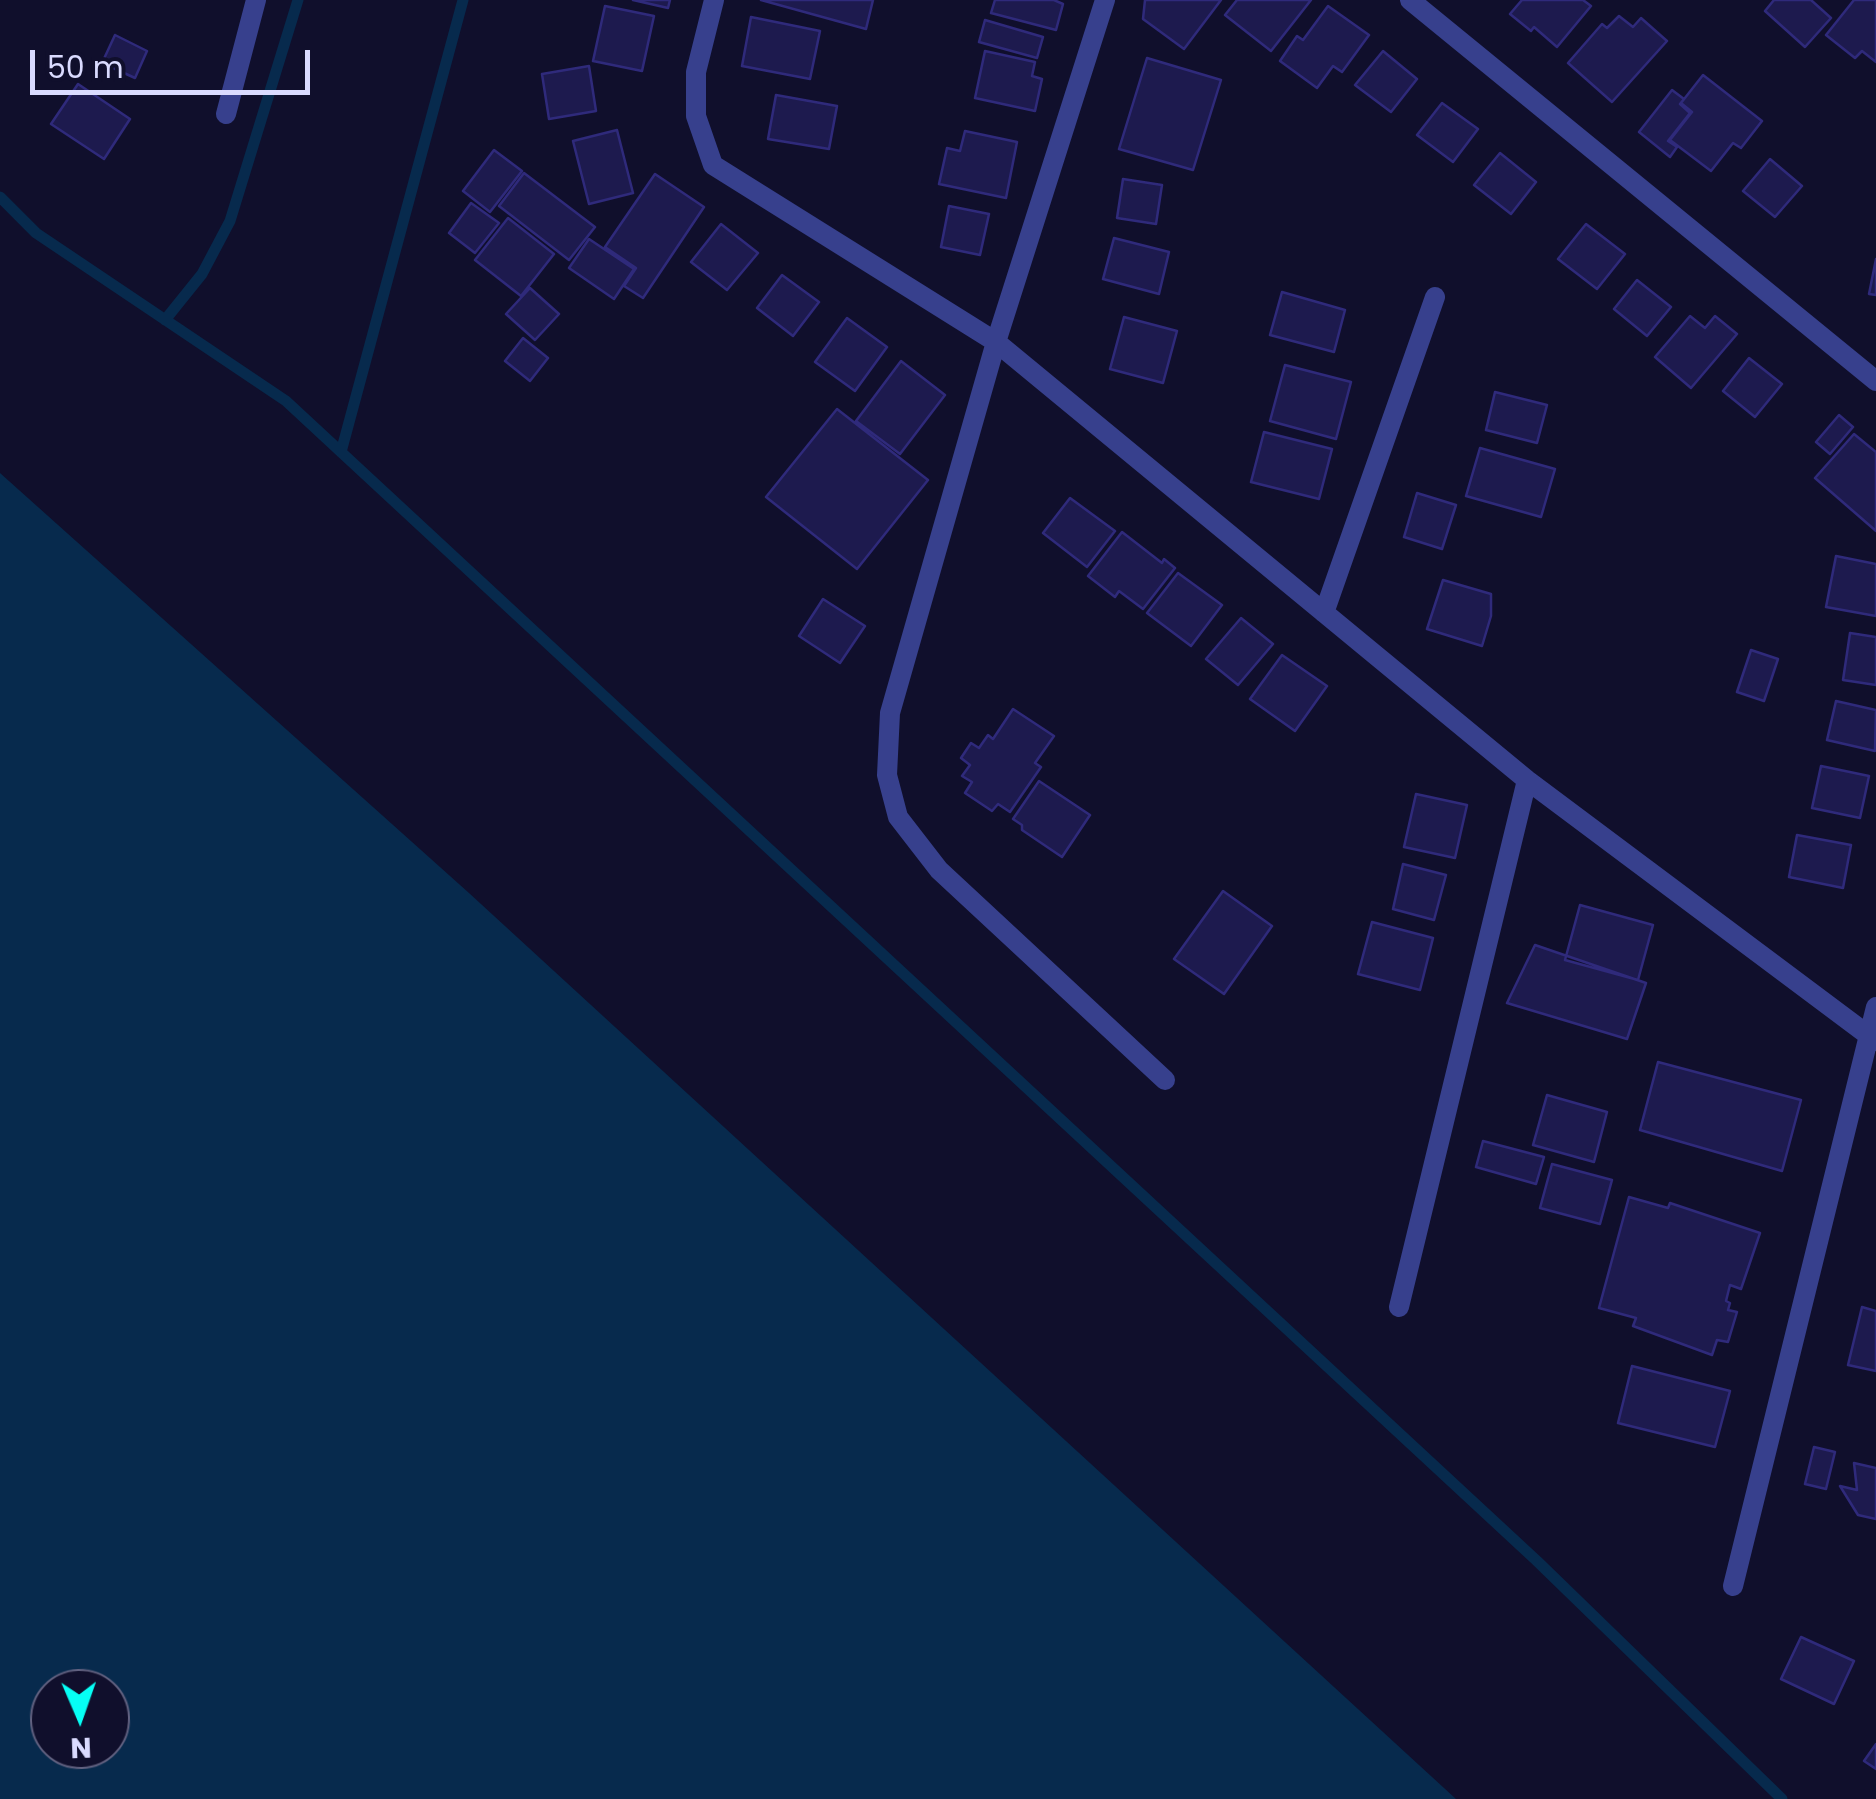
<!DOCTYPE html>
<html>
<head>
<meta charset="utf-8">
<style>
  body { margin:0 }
  #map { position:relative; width:1876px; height:1799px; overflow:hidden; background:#100f2c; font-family:Poppins,sans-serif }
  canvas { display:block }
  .north { position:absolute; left:30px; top:1669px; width:100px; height:100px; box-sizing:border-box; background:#100f2c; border:2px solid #616180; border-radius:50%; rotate:178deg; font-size:28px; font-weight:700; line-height:40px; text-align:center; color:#dadbff }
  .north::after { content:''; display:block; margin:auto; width:35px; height:45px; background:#06fff5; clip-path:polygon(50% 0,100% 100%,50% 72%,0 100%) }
  .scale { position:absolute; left:30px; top:50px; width:280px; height:45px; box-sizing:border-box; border:5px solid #dadbff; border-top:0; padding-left:12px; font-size:30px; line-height:35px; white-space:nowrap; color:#dadbff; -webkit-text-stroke:8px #100f2c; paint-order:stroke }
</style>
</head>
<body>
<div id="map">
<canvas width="1876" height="1799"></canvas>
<div class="north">N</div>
<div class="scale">50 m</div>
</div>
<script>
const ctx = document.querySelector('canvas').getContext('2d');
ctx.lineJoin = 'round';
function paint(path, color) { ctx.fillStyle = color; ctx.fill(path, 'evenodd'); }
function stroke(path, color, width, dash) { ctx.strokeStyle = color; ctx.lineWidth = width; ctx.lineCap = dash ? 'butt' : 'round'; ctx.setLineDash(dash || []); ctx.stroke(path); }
const water = new Path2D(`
  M0,473L469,893L1456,1799H0ZM50,1689H110V1749H50Z`);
const stream = new Path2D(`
  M0,197L36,233L286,401L1537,1561L1782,1799
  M165,320L202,274L230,221L298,0
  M341,452L463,0`);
const building = new Path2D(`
  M633,0H670L668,8Z
  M761,0H873L866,29Z
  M995,0H1054L1063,4L1056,30L991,13Z
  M1145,0H1221L1184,49L1143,19Z
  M1237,0H1311L1271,51L1225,15Z
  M1522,0H1583L1591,6L1557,47L1534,27L1531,31L1510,14Z
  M1774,0H1811L1831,18L1805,47L1765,11Z
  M1854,0H1876V62L1862,51L1855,58L1826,35Z
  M605,6L654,16L642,71L593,61Z
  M1328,6L1369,35L1342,72L1333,66L1317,88L1280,61L1297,36L1303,40Z
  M1619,16L1633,27L1641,18L1667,41L1612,102L1568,63L1602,24L1607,28Z
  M751,17L820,31L810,79L742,66Z
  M985,20L1043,37L1037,58L979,42Z
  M115,35L147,51L135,78L102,63Z
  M985,51L1035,62L1032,76L1042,79L1035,111L975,98Z
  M1383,51L1417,79L1391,112L1355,85Z
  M1147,58L1221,80L1193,170L1119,149Z
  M589,66L596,111L549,119L542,74Z
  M1703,75L1762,121L1741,148L1733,143L1711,171L1670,140L1692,112L1681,103Z
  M78,84L130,119L104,159L51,124Z
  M1672,90L1684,99L1680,104L1690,113L1668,141L1677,147L1670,157L1639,132Z
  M776,95L837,106L829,149L768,139Z
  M1442,103L1478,129L1453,162L1417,135Z
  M617,130L633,193L589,204L573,141Z
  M965,131L1017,142L1006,198L939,184L947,148L960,151Z
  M494,150L522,171L490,212L463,191Z
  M1500,153L1536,182L1511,214L1474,185Z
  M1770,159L1802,186L1775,217L1743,191Z
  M524,173L595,227L569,260L499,206Z
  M655,174L704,207L643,298L624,286L636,268L605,247Z
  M1123,179L1162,185L1156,224L1117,218Z
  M471,203L499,223L475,253L449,233Z
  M949,206L989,214L980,255L941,247Z
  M508,218L554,254L521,296L475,260Z
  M721,224L758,253L727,290L691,262Z
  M1586,224L1625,254L1597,289L1558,259Z
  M1114,238L1169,252L1159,294L1103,279Z
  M589,239L634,269L614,299L569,268Z
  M1876,259V295L1869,294Z
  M782,275L819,302L793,336L757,308Z
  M1637,280L1671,307L1647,336L1614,309Z
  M530,288L559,314L535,340L506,314Z
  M1282,292L1345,310L1334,352L1270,335Z
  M1690,316L1705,328L1715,316L1737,334L1691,388L1655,357Z
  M1124,317L1177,331L1163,383L1110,369Z
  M847,318L887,347L855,391L815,362Z
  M523,338L548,358L530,381L505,361Z
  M1749,358L1782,384L1755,417L1723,391Z
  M901,361L945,395L900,454L856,421Z
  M1285,365L1351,382L1336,439L1270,421Z
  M1495,392L1547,405L1537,443L1486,430Z
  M837,409L928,480L857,569L766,497Z
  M1839,415L1853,427L1830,454L1816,442Z
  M1264,432L1332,449L1319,499L1251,482Z
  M1854,434L1876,452V531L1815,478Z
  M1480,448L1555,469L1541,517L1466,496Z
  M1417,493L1456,505L1442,549L1404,537Z
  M1070,498L1115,531L1087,567L1043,533Z
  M1122,532L1162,563L1164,559L1175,568L1143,609L1119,591L1115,597L1088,576Z
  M1836,556L1876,564V616L1826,607Z
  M1178,573L1222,605L1191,646L1147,613Z
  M1443,580L1491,594V616L1482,646L1427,629Z
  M823,599L865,626L840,663L799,636Z
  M1241,618L1273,644L1238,685L1206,659Z
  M1850,633L1876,637V685L1843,680Z
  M1751,650L1778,659L1764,701L1737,692Z
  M1282,655L1327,686L1295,731L1250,699Z
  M1836,701L1876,710L1875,751L1827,740Z
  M1013,709L1054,736L1035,763L1041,767L1010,812L998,804L992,811L965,793L972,782L962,776L970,765L961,758L971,743L979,748L988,735L993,739Z
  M1821,766L1869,776L1860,818L1812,808Z
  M1039,781L1090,815L1062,857L1022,830V825L1013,819Z
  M1416,794L1467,805L1455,858L1404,847Z
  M1797,835L1851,845L1843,888L1789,877Z
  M1403,864L1446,875L1434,920L1393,909Z
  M1223,891L1272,926L1224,994L1174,959Z
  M1580,905L1653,925L1638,980L1565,960Z
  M1372,922L1433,938L1420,990L1358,974Z
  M1535,945L1646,983L1627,1039L1507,1003Z
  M1658,1062L1801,1100L1782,1171L1640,1130Z
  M1547,1095L1607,1112L1594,1162L1533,1145Z
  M1483,1141L1544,1157L1536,1184L1476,1167Z
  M1552,1164L1612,1180L1600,1224L1540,1208Z
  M1629,1197L1668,1208L1670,1203L1760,1233L1741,1289L1730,1285L1726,1301L1730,1303L1728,1310L1737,1312L1728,1342L1717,1340L1712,1355L1633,1326L1636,1318L1599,1308Z
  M1862,1307L1876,1311V1371L1848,1365Z
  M1632,1366L1730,1391L1715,1447L1618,1423Z
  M1814,1447L1835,1452L1826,1489L1805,1484Z
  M1854,1463L1876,1468V1519L1858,1515L1840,1486L1857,1490Z
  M1801,1637L1854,1661L1834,1704L1781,1679Z
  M1876,1744V1769L1864,1761Z`);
const street = new Path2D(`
  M714,0L696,72V116L713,165L996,342L1527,780L1876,1041
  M1105,0L996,342L890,713L887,775L898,817L939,870L1165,1080
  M1410,0L1876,381
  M226,114L256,0
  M1324,613L1435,297
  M1399,1307L1527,780
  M1733,1586L1876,1007`);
paint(water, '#072a4d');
stroke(stream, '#072a4d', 11);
paint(building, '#1d1a4e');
stroke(building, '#2f2a7b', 2.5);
stroke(street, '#37408d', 20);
</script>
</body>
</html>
